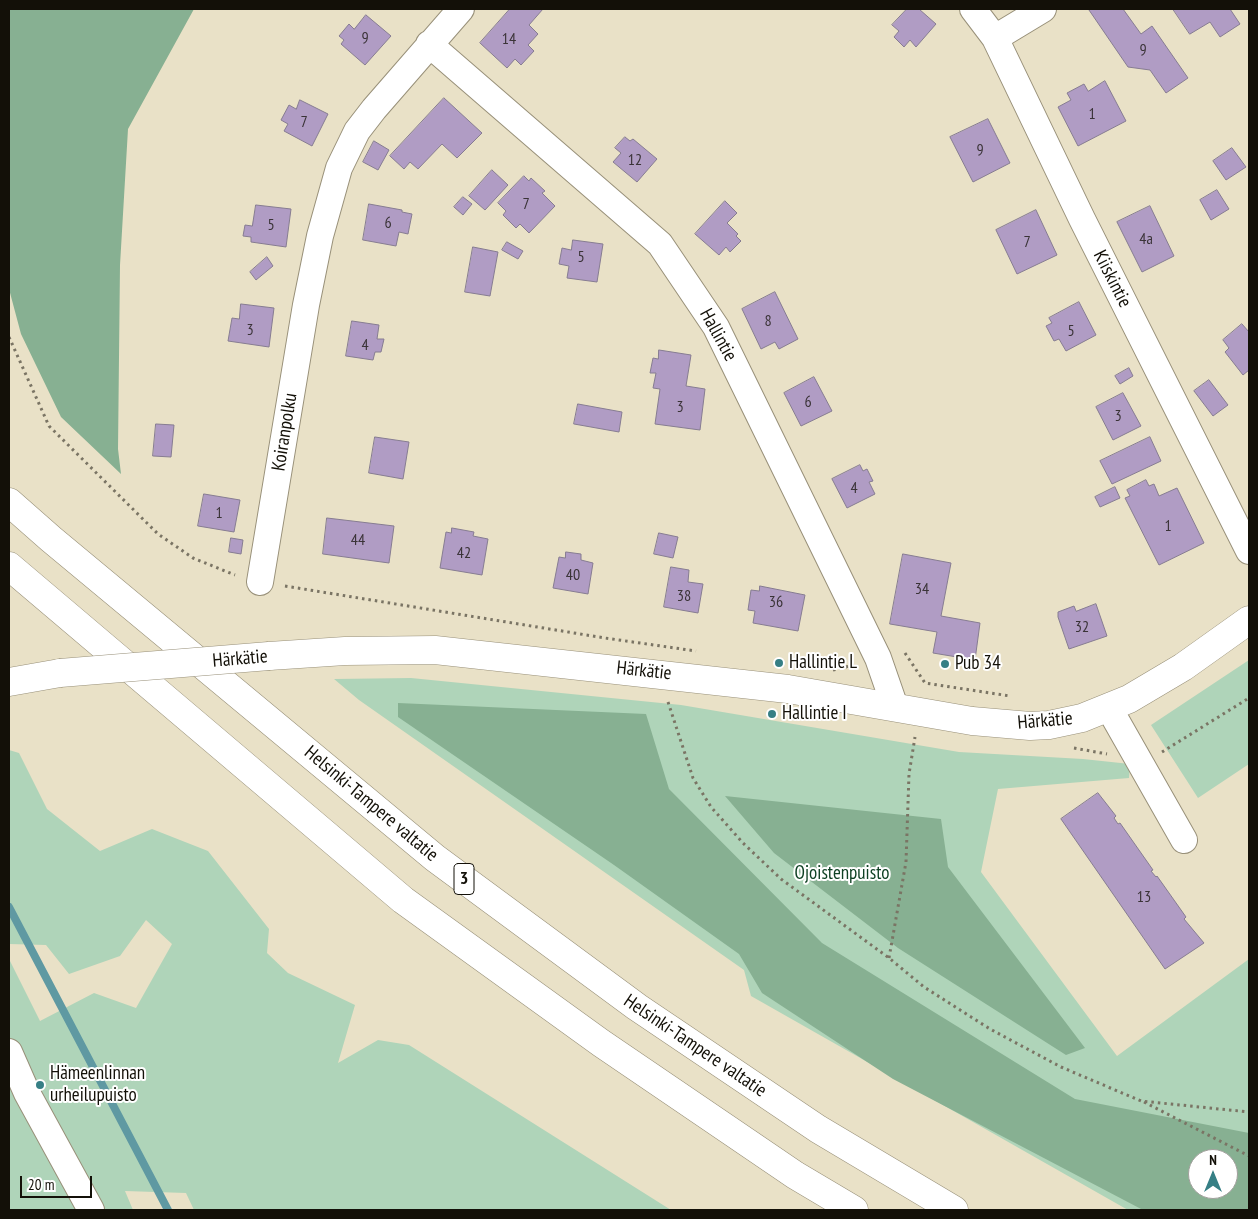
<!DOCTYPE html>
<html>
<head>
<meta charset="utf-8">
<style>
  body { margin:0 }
  #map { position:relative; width:1258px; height:1219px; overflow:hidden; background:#e9e1c7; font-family:"PT Sans Narrow",sans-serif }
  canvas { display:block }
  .frame { position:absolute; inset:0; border:10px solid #131008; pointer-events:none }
  .north { position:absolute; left:1188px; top:1149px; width:50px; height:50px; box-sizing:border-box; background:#fff; border:1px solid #a19f9c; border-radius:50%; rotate:0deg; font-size:14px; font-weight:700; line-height:20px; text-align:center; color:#131008 }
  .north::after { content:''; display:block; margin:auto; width:18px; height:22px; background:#367f85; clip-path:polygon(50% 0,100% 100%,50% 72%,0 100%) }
  .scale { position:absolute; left:20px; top:1176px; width:72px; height:22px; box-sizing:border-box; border:2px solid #131008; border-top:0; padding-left:6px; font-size:15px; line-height:18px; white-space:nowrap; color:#131008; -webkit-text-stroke:4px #fff; paint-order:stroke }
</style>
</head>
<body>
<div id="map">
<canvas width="1258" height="1219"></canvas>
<div class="frame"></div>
<div class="north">N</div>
<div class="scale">20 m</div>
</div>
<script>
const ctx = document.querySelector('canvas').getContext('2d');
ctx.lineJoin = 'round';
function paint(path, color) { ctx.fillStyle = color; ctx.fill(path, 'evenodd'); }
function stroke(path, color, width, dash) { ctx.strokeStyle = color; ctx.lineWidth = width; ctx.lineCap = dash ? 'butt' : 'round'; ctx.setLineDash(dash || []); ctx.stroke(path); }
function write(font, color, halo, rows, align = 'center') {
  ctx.font = font + ' "PT Sans Narrow",sans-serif'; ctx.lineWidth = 4; ctx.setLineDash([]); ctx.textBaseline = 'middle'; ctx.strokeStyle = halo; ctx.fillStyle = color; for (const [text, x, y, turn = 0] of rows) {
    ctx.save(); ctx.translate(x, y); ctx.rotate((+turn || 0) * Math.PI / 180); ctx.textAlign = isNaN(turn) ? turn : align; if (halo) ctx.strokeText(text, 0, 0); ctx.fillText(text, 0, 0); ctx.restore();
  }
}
const green = new Path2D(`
  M1249,660V764L1198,798L1151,725Z
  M411,678L681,705L959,752L1083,759L1130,764L1129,778L998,789L981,872L1117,1056L1249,959V1210H1128L751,996L744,970L359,700L334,679ZM1198,1159H1228V1189H1198Z
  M9,750L19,753L47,809L100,851L152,829L208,851L269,929L267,953L288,973L355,1005L338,1063L378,1040L409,1045L671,1210H194L186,1193L125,1191L133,1210H9V959L40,1021L94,993L136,1008L172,944L146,920L120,956L69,974L46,945L9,944Z`);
const forest = new Path2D(`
  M9,9H194L128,129L120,265L118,449L121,474L61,417L21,334L9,289Z
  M398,703L646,714L669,789L822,943L1075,1099L1249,1133V1210H1143L893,1079L762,993L739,954L614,865L398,717ZM1198,1159H1228V1189H1198Z
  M725,796L941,819L948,867L1085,1048L1066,1055L898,948L774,853Z`);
const stream = new Path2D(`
  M9,907L168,1210`);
const building = new Path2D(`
  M510,9H543L529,25L538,34L528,45L534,51L521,65L515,59L507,68L480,43Z
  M907,9H919L936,24L916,47L910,40L904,47L894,37L899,31L892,25Z
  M1091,9H1123L1141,34L1152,26L1188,78L1166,93L1150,70L1128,67L1089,10Z
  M1173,9H1230L1240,24L1220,37L1210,22L1190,34Z
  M366,15L391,36L365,65L341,44L344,40L339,36L349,24L354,29Z
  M1105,81L1126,121L1078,146L1058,107L1071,100L1067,93L1084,84L1088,91Z
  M444,98L482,133L457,158L442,144L418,169L410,162L404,169L390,156Z
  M300,100L328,114L312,146L284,131L288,124L281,120L289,105L296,109Z
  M988,119L1010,163L973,182L950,137Z
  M625,137L630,141L633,139L657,159L637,182L613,162L621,153L615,148Z
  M374,141L389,150L378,170L363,162Z
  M1232,148L1246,167L1226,180L1213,161Z
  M492,170L508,185L485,210L469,196Z
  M524,176L529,181L531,178L545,191L542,193L555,206L529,233L520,224L516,228L503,215L506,211L498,203Z
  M1217,190L1229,209L1211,220L1200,200Z
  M463,197L472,204L463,215L454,207Z
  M725,201L737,213L727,223L738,234L736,236L741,241L730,252L726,247L719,255L695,234Z
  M369,204L402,210V212L412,214L408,234L399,232L396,246L363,240Z
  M256,205L291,209L286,247L251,242V237L243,236L245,225L252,226Z
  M1150,206L1174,256L1142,272L1117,222Z
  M1036,210L1057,255L1017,274L996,230Z
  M573,240L603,244L597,282L567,278L569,266L559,264L562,248L571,250Z
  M507,242L523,251L518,259L502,250Z
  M473,247L498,252L490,296L465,292Z
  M267,257L273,266L256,280L250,272Z
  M775,292L798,339L779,349L775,342L761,349L742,309Z
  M1079,302L1096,335L1066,351L1059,339L1054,341L1046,326L1052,323L1049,318Z
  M241,304L274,308L269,347L228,341L232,318L239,319Z
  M352,321L379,325L377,339H384L381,352H375L373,360L346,356Z
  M1242,324L1249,332V370L1243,375L1225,352L1229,348L1223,340Z
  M659,350L691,355L686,386L705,389L700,430L655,424L660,389L653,388L656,373H650L653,358L658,359Z
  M1129,368L1133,376L1120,384L1115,376Z
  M814,377L832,411L801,426L784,393Z
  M1209,380L1228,405L1213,416L1194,391Z
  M1123,393L1141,426L1113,440L1096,407Z
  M578,404L622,412L619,432L574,424Z
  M156,424L174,425L171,457L153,456Z
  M375,437L409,442L403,479L369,473Z
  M1150,437L1161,461L1112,484L1100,461Z
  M860,465L863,471L867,469L873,481L869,482L875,494L847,508L832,479Z
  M1146,480L1149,486L1154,484L1159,496L1177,488L1204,543L1159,565L1125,498L1130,496L1127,490Z
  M1115,487L1120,498L1100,507L1095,497Z
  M204,494L240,500L234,532L198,526Z
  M327,518L394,526L389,563L323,554Z
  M452,528L474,532L473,536L488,539L482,575L440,568L446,532L451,533Z
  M659,533L678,537L673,558L654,554Z
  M231,538L243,540L241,554L229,552Z
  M566,552L581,554V560L593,563L588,594L553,588L559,557L565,558Z
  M903,554L951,563L941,616L980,623L975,660L933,653L937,632L890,624Z
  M671,567L689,570L688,582L703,584L698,613L664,607Z
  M760,586L805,595L798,631L753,623L755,611L748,610L751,590L759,591Z
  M1096,604L1107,636L1069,649L1058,617V612L1074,606L1076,611Z
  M1098,793L1116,816L1114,818L1118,824L1120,823L1153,870L1151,871L1156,877L1157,876L1186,917L1184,919L1204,943L1165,969L1061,819Z`);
const path = new Path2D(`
  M9,337L49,426L158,534L193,558L235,575
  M285,586L605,638L696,651
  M905,653L925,683L1010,696
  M833,670L854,665
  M668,702L693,778L711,807L743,843L781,879L889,958L924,987L990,1029L1061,1067L1141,1101L1249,1112
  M1074,748L1107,754
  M1162,752L1249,698
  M889,958L906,862L909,774L915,737
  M1144,1102L1249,1156`);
const minor = new Path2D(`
  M973,9L995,38L1082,219L1249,551
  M995,38L1043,9
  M429,44L660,244L716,327L878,658L895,707
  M260,582L306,305L320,236L339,168L357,131L374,109L461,9
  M1109,708L1184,840
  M9,1052L27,1093L91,1210`);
const major = new Path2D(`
  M269,656L345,651L435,650L788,689L972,721L1030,726L1049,725L1082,718L1129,699L1183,667L1249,620
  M9,682L60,673`);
const highway = new Path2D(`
  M9,502L51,539L435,858L637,1007L818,1129L954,1210
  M9,566L403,900L601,1043L795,1175L854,1210`);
const majorBridge = new Path2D(`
  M60,673L269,656`);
const markers = [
  [779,663,5,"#367f85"],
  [945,664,5,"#367f85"],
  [772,714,5,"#367f85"],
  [40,1085,5,"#367f85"]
];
const numberNames = [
  ["9",365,38],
  ["14",509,39],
  ["9",1143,50],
  ["1",1092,114],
  ["7",304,122],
  ["9",980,150],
  ["12",635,160],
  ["7",526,204],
  ["6",388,223],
  ["5",271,225],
  ["4a",1146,239],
  ["7",1027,242],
  ["5",581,257],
  ["8",768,321],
  ["3",250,330],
  ["5",1071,331],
  ["4",365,345],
  ["6",808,402],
  ["3",680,407],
  ["3",1118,416],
  ["4",854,488],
  ["1",219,513],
  ["1",1168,526],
  ["44",358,540],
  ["42",464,553],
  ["40",573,575],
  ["34",922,589],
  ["38",684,596],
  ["36",776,602],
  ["32",1082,627],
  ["13",1144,897]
];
const shields = [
  [464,879,20]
];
const shieldNames = [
  ["3",464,879]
];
const streetNames = [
  ["Kiiskintie",1112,279,63],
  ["Hallintie",718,335,61],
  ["Koiranpolku",285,432,-81],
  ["Härkätie",240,659,-5],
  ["Härkätie",644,671,6],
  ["Härkätie",1045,721,-5],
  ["Helsinki-Tampere valtatie",371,804,40],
  ["Helsinki-Tampere valtatie",695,1046,34]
];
const poiNames = [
  ["Hallintie L",789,663],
  ["Pub 34",955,664],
  ["Hallintie I",782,714],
  ["Hämeenlinnan",50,1074],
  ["urheilupuisto",50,1096]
];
const parkNames = [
  ["Ojoistenpuisto",842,874]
];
paint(green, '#afd4b9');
paint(forest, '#87b092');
stroke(stream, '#5f99a2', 8);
paint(building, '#b09cc4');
stroke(building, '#867c91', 1);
stroke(minor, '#989079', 28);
stroke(major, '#989079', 29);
stroke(highway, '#989079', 29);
stroke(path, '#7a7464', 3, [2.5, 4]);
stroke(minor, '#fff', 26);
stroke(major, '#fff', 28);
stroke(highway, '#fff', 28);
stroke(majorBridge, '#989079', 29, []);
stroke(majorBridge, '#fff', 28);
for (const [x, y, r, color] of markers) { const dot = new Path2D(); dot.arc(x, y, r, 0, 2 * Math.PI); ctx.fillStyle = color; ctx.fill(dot); stroke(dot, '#fff', 2); }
write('16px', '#3a3337', null, numberNames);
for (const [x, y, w] of shields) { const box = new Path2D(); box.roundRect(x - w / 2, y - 15.5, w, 31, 4); ctx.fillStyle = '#fff'; ctx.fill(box); stroke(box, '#131008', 1); }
write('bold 18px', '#131008', null, shieldNames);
write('19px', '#131008', '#fff', streetNames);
write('19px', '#131008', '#fff', poiNames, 'left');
write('19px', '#0f4124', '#fff', parkNames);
</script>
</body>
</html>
